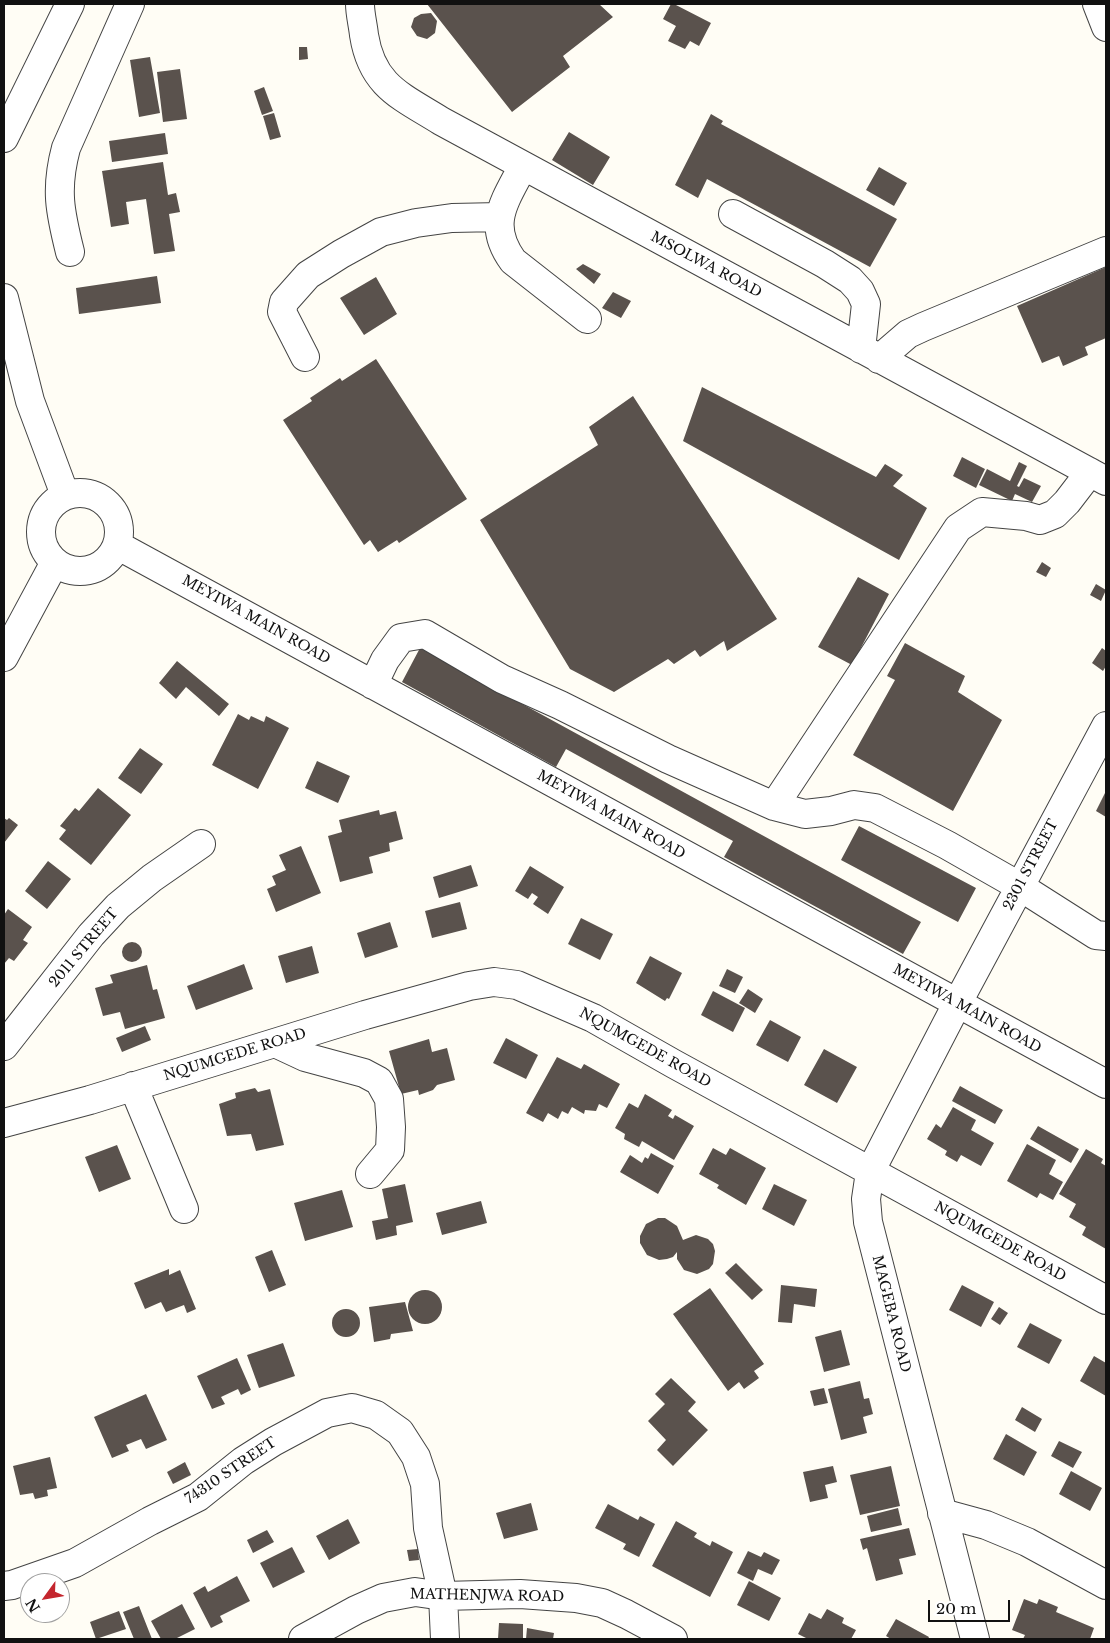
<!DOCTYPE html>
<html>
<head>
<meta charset="utf-8">
<style>
  body { margin:0 }
  #map { position:relative; width:1110px; height:1643px; overflow:hidden; background:#fffdf5; font-family:"Libre Baskerville",serif }
  canvas { display:block }
  .frame { position:absolute; inset:0; border:5px solid #111; pointer-events:none }
  .north { position:absolute; left:20px; top:1573px; width:50px; height:50px; box-sizing:border-box; background:#fff; border:1px solid #a0a0a0; border-radius:50%; rotate:238deg; font-size:14px; font-weight:700; line-height:20px; text-align:center; color:#111 }
  .north::after { content:''; display:block; margin:auto; width:18px; height:22px; background:#c4262e; clip-path:polygon(50% 0,100% 100%,50% 72%,0 100%) }
  .scale { position:absolute; left:928px; top:1600px; width:82px; height:22px; box-sizing:border-box; border:2px solid #111; border-top:0; padding-left:6px; font-size:15px; line-height:18px; white-space:nowrap; color:#111; -webkit-text-stroke:4px #fff; paint-order:stroke }
</style>
</head>
<body>
<div id="map">
<canvas width="1110" height="1643"></canvas>
<div class="frame"></div>
<div class="north">N</div>
<div class="scale">20 m</div>
</div>
<script>
const ctx = document.querySelector('canvas').getContext('2d');
ctx.lineJoin = 'round';
function paint(path, color) { ctx.fillStyle = color; ctx.fill(path, 'evenodd'); }
function stroke(path, color, width, dash) { ctx.strokeStyle = color; ctx.lineWidth = width; ctx.lineCap = dash ? 'butt' : 'round'; ctx.setLineDash(dash || []); ctx.stroke(path); }
function write(font, color, halo, rows, align = 'center') {
  ctx.font = font + ' "Libre Baskerville",serif'; ctx.lineWidth = 5; ctx.setLineDash([]); ctx.textBaseline = 'middle'; ctx.strokeStyle = halo; ctx.fillStyle = color; for (const [text, x, y, turn = 0] of rows) {
    ctx.save(); ctx.translate(x, y); ctx.rotate((+turn || 0) * Math.PI / 180); ctx.textAlign = isNaN(turn) ? turn : align; if (halo) ctx.strokeText(text, 0, 0); ctx.fillText(text, 0, 0); ctx.restore();
  }
}
const building = new Path2D(`
  M427,4H599L613,17L563,56L570,67L512,112Z
  M671,4H674L711,23L699,46L690,41L685,49L668,41L676,26L663,19Z
  M431,13L437,21L435,33L427,39L417,36L411,27L414,18L421,14Z
  M299,47H307L308,59L299,60Z
  M150,57L160,113L139,117L130,60Z
  M180,69L187,119L163,122L157,72Z
  M264,87L273,111L262,115L254,91Z
  M274,113L281,137L270,140L263,116Z
  M711,114L723,121L721,124L897,219L870,267L707,179L698,198L675,185Z
  M569,132L610,157L593,185L552,160Z
  M165,133L168,154L112,162L109,141Z
  M163,162L168,195L176,193L180,212L169,214L175,251L154,254L146,199L126,202L129,224L111,227L102,171Z
  M879,167L907,183L894,206L866,190Z
  M583,264L601,274L594,284L576,269Z
  M1106,267V338L1085,347L1088,355L1063,366L1059,356L1042,363L1017,306Z
  M157,276L161,303L79,314L76,288Z
  M376,277L397,314L364,335L340,298Z
  M613,292L631,301L621,318L602,308Z
  M376,359L467,499L399,543L397,540L378,552L370,540L364,545L283,420L312,401L310,398L340,378L342,381Z
  M702,387L876,477L885,464L903,475L893,486L927,508L899,560L683,441Z
  M633,396L777,619L727,651L724,641L700,657L695,650L674,664L668,659L614,692L570,669L480,520L598,445L589,427Z
  M962,457L985,469L976,488L953,476Z
  M1019,462L1027,466L1017,486L1019,487L1024,478L1041,486L1032,502L1015,494L1012,501L979,485L987,469L1010,481Z
  M1042,562L1051,568L1046,577L1036,572Z
  M858,577L889,594L852,665L818,647Z
  M1096,584L1106,590L1101,601L1090,595Z
  M905,643L965,676L958,692L1002,720L953,811L853,755L895,680L887,676Z
  M420,648L921,922L903,954L724,857L733,841L566,749L556,767L402,682Z
  M1102,648L1106,651V666L1103,671L1092,663Z
  M177,661L229,704L219,716L186,687L176,699L159,683Z
  M238,714L249,720L251,716L264,722L266,716L289,728L258,789L212,765Z
  M140,748L163,764L141,794L118,778Z
  M317,761L350,776L338,803L305,788Z
  M98,788L131,815L91,865L59,839L66,830L60,826L75,808L79,811Z
  M1106,791V817L1096,811Z
  M379,810L380,815L396,811L403,839L389,843L390,851L369,857L373,873L340,882L328,836L342,832L339,820Z
  M4,818L7,820L9,818L18,825L4,843Z
  M859,826L976,888L958,922L841,860Z
  M301,846L321,893L276,912L267,889L276,885L272,876L286,870L279,855Z
  M48,861L71,879L47,909L25,891Z
  M471,865L478,886L439,898L433,877Z
  M530,866L564,887L548,914L533,904L538,897L532,893L528,899L515,891Z
  M460,902L467,929L432,938L425,911Z
  M8,909L32,927L23,940L28,943L14,961L9,958L4,964V915Z
  M581,918L613,934L600,960L568,944Z
  M390,922L398,947L365,958L357,933Z
  M122 952a10 10 0 1 1 20 0a10 10 0 1 1-20 0Z
  M312,946L319,973L286,983L278,956Z
  M650,956L682,973L669,999L667,998L665,1001L636,983Z
  M244,964L253,989L196,1010L187,986Z
  M147,965L153,990L157,989L165,1018L125,1029L120,1012L103,1016L95,988L113,983L110,975Z
  M727,969L743,977L735,993L719,986Z
  M748,989L763,999L755,1013L739,1003Z
  M713,991L745,1008L733,1032L701,1015Z
  M770,1020L801,1037L788,1062L756,1045Z
  M145,1026L151,1040L122,1052L116,1038Z
  M506,1038L538,1055L526,1079L493,1063Z
  M429,1039L432,1052L447,1048L455,1080L437,1085L433,1090L419,1095L418,1090L401,1094L389,1051Z
  M824,1049L857,1067L837,1103L804,1085Z
  M557,1057L581,1069L584,1064L620,1084L607,1108L599,1104L596,1111L585,1110L584,1114L572,1107L568,1114L562,1111L558,1119L548,1113L543,1122L526,1113Z
  M960,1086L1003,1110L995,1124L952,1101Z
  M255,1088L258,1092L270,1089L284,1145L256,1151L251,1134L227,1136L219,1104L236,1098L235,1093Z
  M645,1094L672,1110L668,1116L673,1119L675,1115L694,1126L674,1160L642,1141L639,1147L624,1139L625,1134L615,1128L629,1103L638,1108Z
  M953,1107L976,1120L971,1130L994,1143L981,1166L961,1155L957,1162L945,1155L947,1151L927,1139L936,1124L941,1128Z
  M1038,1126L1079,1149L1071,1163L1030,1139Z
  M1027,1144L1056,1160L1049,1174L1063,1182L1053,1200L1040,1193L1037,1198L1007,1181Z
  M117,1145L131,1179L99,1192L85,1157Z
  M713,1148L726,1155L730,1148L766,1168L746,1205L717,1188L719,1185L699,1174Z
  M1086,1149L1103,1159L1101,1163L1106,1166V1249L1082,1235L1086,1227L1069,1217L1076,1204L1059,1194Z
  M651,1153L674,1166L658,1194L620,1172L630,1155L642,1163L645,1157L648,1159Z
  M405,1184L413,1222L396,1226L397,1235L376,1240L372,1221L388,1218L382,1189Z
  M774,1184L807,1200L794,1226L762,1209Z
  M342,1190L353,1227L305,1241L294,1203Z
  M481,1201L487,1223L442,1235L436,1213Z
  M658,1218H665L677,1226L683,1240L696,1235L708,1239L713,1244L715,1251L713,1264L709,1269L697,1274L684,1270L677,1259V1252L673,1257L667,1259L659,1260L647,1255L640,1243V1236L646,1224Z
  M272,1250L286,1285L269,1292L255,1257Z
  M736,1263L763,1290L752,1300L725,1273Z
  M169,1269V1275L180,1270L196,1309L187,1313L184,1305L166,1312L161,1302L145,1309L134,1283Z
  M781,1285L817,1289L815,1307L794,1304L792,1323L778,1322Z
  M962,1285L994,1302L981,1327L949,1310Z
  M710,1288L764,1364L754,1371L759,1378L744,1389L739,1382L728,1391L673,1314Z
  M408 1307a17 17 0 1 1 34 0a17 17 0 1 1-34 0Z
  M405,1302L413,1331L391,1334L390,1339L374,1342L369,1307Z
  M999,1307L1008,1313L1000,1325L991,1319Z
  M332 1323a14 14 0 1 1 28 0a14 14 0 1 1-28 0Z
  M1030,1323L1062,1340L1049,1364L1017,1347Z
  M841,1330L850,1365L824,1372L815,1337Z
  M283,1343L295,1376L259,1388L247,1355Z
  M1094,1356L1106,1363V1396L1080,1381Z
  M237,1358L251,1390L241,1395L238,1389L221,1397L225,1404L212,1409L197,1376Z
  M671,1378L696,1402L688,1411L708,1430L673,1466L657,1450L666,1440L648,1421L665,1404L655,1394Z
  M860,1381L864,1399L869,1398L873,1414L863,1417L867,1433L841,1440L828,1389Z
  M824,1388L828,1403L814,1406L810,1391Z
  M146,1394L167,1440L146,1449L141,1439L126,1445L129,1451L112,1458L94,1417Z
  M1022,1407L1042,1419L1035,1432L1015,1420Z
  M1006,1434L1037,1452L1024,1476L993,1459Z
  M1059,1441L1082,1452L1073,1468L1051,1456Z
  M50,1457L57,1488L47,1490L48,1496L35,1499L33,1493L20,1495L13,1466Z
  M185,1462L191,1475L173,1484L167,1472Z
  M833,1466L837,1482L825,1485L828,1498L810,1502L803,1472Z
  M891,1466L900,1506L860,1515L850,1475Z
  M1071,1471L1102,1488L1090,1511L1059,1494Z
  M531,1503L538,1530L504,1539L496,1513Z
  M608,1504L638,1520L640,1516L655,1524L639,1557L623,1549L626,1544L595,1528Z
  M898,1508L902,1525L871,1532L867,1516Z
  M348,1519L360,1543L329,1560L316,1536Z
  M676,1521L697,1533L694,1537L710,1546L712,1541L733,1552L710,1597L652,1566Z
  M909,1528L916,1555L899,1559L903,1574L876,1581L867,1548L863,1550L860,1539Z
  M267,1530L274,1542L253,1553L247,1540Z
  M292,1547L305,1572L273,1588L260,1563Z
  M418,1549L419,1560L409,1561L407,1550Z
  M748,1551L761,1557L764,1552L780,1560L772,1575L758,1569L753,1581L737,1573Z
  M237,1576L250,1601L220,1616L223,1622L211,1628L193,1593L205,1586L208,1592Z
  M749,1581L781,1598L769,1621L737,1605Z
  M1024,1599L1037,1604L1039,1599L1058,1607L1056,1612L1094,1628L1090,1639H1023L1025,1635L1012,1630Z
  M182,1604L195,1629L175,1639H161L151,1621Z
  M139,1606L152,1639H134L123,1612Z
  M827,1609L844,1618L842,1623L856,1630L851,1639H808L798,1634L809,1613L821,1619Z
  M119,1611L126,1629L96,1639L90,1622Z
  M896,1619L929,1637L928,1639H891L886,1636Z
  M499,1623L523,1624V1639H498Z
  M527,1628L554,1633L553,1639H526Z`);
const minor = new Path2D(`
  M360,4C360,14 363,25 364,35C372,86 401,96 441,121L1106,481
  M1097,4L1106,27
  M4,138L70,4
  M523,166C505,201 486,224 513,261L587,319
  M733,214L825,264L850,280L860,291L866,304L861,349
  M70,252C60,212 55,189 66,148L130,4
  M4,298L30,401L65,495
  M305,357L282,312L284,302L308,275L341,254L381,232L416,223L452,218L500,217
  M879,359L908,334L923,327L1106,251
  M41 532a39 39 0 1 1 78 0a39 39 0 1 1-78 0Z
  M117,545L1106,1084
  M4,657L55,562
  M373,685L385,660L401,638L425,634L502,679L560,705L668,759L774,806L805,814L831,811L854,805L875,808L947,845L1019,886L1096,935L1106,936
  M774,806L958,528L982,512L1026,516L1040,520L1055,514L1067,502L1090,472
  M275,1043L305,1057L364,1073L379,1081L389,1099L391,1127L390,1150L370,1174
  M4,1046L91,935L118,906L152,878L201,844
  M133,1086L184,1209
  M4,1123L90,1100L365,1015L469,986L494,982L517,985L593,1018L674,1064L1106,1300
  M942,1513L986,1525L1027,1542L1106,1585
  M4,1586L12,1585L75,1563L150,1521L198,1497L243,1461L273,1442L327,1413L352,1408L376,1415L400,1432L416,1457L425,1484L428,1528L443,1596L445,1639
  M303,1639L356,1610L383,1598L415,1592L443,1596L520,1594L576,1598L602,1603L626,1614L673,1639
  M975,1639L868,1222L866,1199L870,1172L957,1004L1106,726`);
const streetNames = [
  ["MSOLWA ROAD",706,265,28],
  ["MEYIWA MAIN ROAD",256,620,29],
  ["MEYIWA MAIN ROAD",611,815,29],
  ["2301 STREET",1031,865,-62],
  ["2011 STREET",84,948,-50],
  ["MEYIWA MAIN ROAD",967,1009,29],
  ["NQUMGEDE ROAD",645,1048,29],
  ["NQUMGEDE ROAD",235,1055,-17],
  ["NQUMGEDE ROAD",1000,1242,29],
  ["MAGEBA ROAD",891,1314,76],
  ["74310 STREET",231,1471,-34],
  ["MATHENJWA ROAD",487,1596,1]
];
paint(building, '#5a524d');
stroke(minor, '#444', 30);
stroke(minor, '#fff', 28);
write('14px', '#111', '#fff', streetNames);
</script>
</body>
</html>
